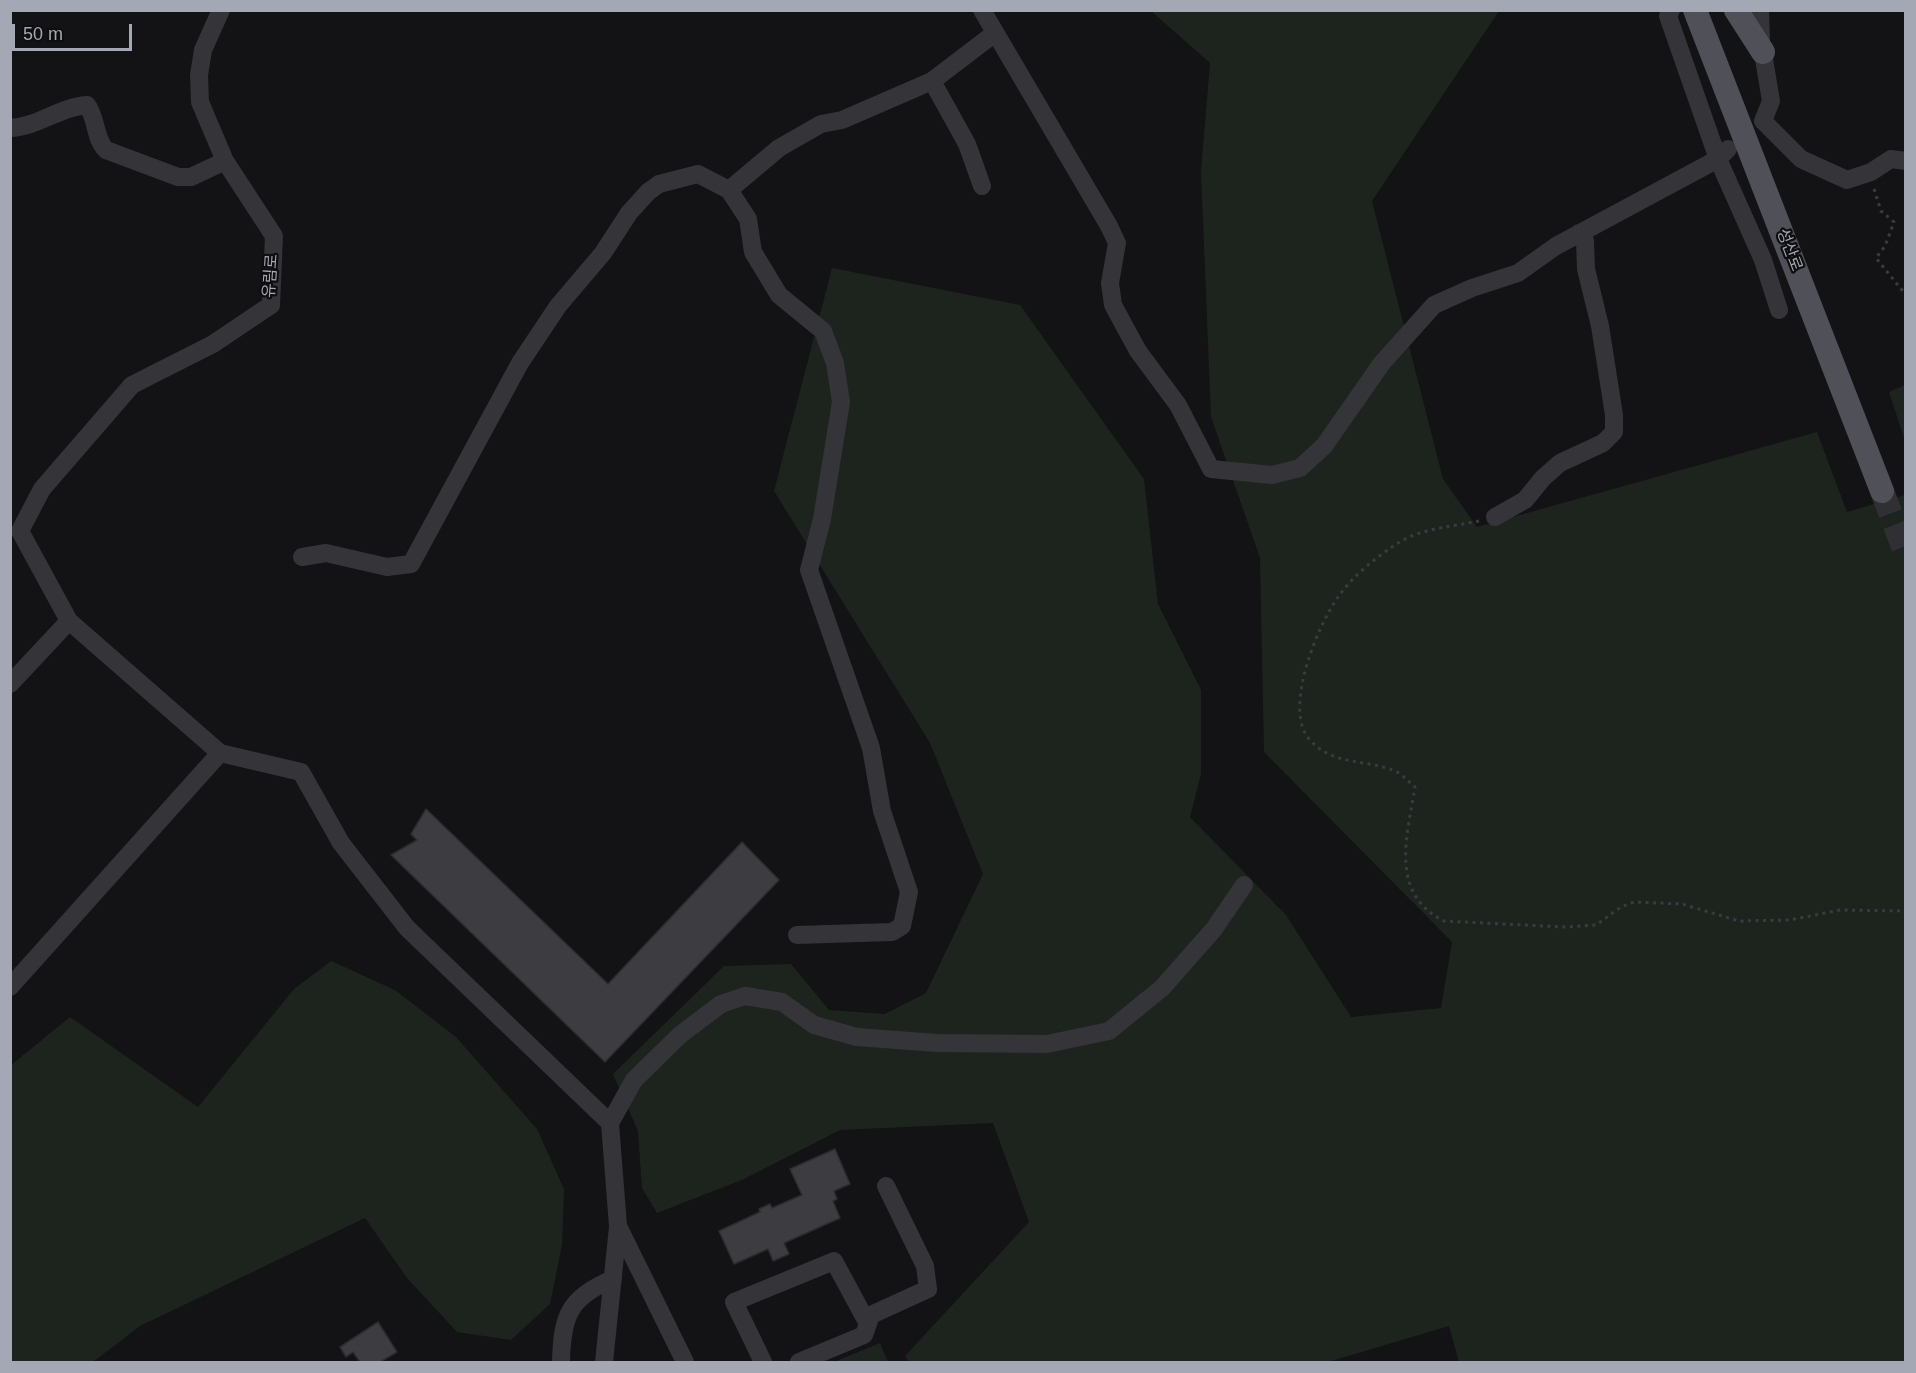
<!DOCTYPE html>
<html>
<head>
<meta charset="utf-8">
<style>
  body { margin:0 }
  #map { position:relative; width:1916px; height:1373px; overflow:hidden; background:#131214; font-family:Arial,sans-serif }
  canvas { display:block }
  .frame { position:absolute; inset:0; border:12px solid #a4a8b4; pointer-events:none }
  .scale { position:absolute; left:12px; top:24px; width:120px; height:27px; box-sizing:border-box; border:3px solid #a4a8b4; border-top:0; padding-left:8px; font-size:18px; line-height:21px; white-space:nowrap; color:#a4a8b4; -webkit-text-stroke:4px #0e0e0f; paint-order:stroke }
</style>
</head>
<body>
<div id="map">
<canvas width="1916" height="1373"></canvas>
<div class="frame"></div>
<div class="scale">50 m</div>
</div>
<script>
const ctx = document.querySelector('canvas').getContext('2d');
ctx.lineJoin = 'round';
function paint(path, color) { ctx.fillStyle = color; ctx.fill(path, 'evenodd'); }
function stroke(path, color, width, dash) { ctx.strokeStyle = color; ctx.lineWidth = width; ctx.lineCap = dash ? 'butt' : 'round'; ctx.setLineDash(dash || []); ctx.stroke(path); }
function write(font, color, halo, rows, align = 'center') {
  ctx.font = font + ' Arial,"Noto Sans KR",sans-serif'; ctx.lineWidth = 4.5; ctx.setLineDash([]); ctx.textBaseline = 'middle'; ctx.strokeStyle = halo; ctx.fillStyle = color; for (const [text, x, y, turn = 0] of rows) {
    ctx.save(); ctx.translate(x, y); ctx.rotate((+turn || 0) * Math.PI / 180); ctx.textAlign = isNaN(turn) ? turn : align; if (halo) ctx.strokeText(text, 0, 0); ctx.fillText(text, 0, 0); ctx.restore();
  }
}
const green = new Path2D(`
  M1151,11H1499L1372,201L1443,479L1477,527L1817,432L1847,512L1905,495V1362H1459L1449,1326L1328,1362H909L905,1356L1029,1222L993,1123L840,1130L742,1180L657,1213L642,1188L638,1131L613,1074L724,966L791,964L829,1010L885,1014L926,993L983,874L930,743L774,491L832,268L1020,305L1144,479L1158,604L1201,690V774L1190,817L1286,915L1351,1017L1441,1008L1452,942L1264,752L1260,558L1211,417L1201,171L1210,63Z
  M1905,385V441L1889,392Z
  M331,961L395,990L456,1037L537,1129L564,1189L562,1245L550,1304L511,1340L457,1332L407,1278L365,1218L140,1326L93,1362H11V1065L70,1017L198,1107L294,989Z
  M880,1343L888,1362H834Z`);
const building = new Path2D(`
  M426,809L608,984L742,842L779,880L605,1062L391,855L417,840L411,834Z
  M835,1149L850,1184L834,1191L837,1199L833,1201L840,1218L784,1243L789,1254L773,1261L768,1249L734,1264L719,1231L760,1212L759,1209L770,1204L772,1208L802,1195L790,1169Z
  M378,1322L397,1352L380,1362H360L353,1352L346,1357L340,1347Z`);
const majorTunnel = new Path2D(`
  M1882,491L1906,554`);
const path = new Path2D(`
  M1874,189L1881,211L1894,222L1885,246L1876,258L1906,295
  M1479,521C1450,527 1420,528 1395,545C1375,558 1352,577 1338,597C1318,625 1283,708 1309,739C1333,767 1367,758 1397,772C1403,775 1409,782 1415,787C1407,836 1389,894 1444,921L1565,927L1596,925L1621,907L1634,902L1682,904L1739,921L1790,920L1840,910L1906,911`);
const minor = new Path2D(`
  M221,10L203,50L199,75L200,102L225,161L274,236L271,305L213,344L132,385L42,489L20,531L69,621L220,753L301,772L341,843L407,928L610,1123
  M982,10L1109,226L1117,243L1110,283L1113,305L1138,351L1178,405L1211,469L1272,475L1300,468L1324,446L1382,363L1434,305L1472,288L1518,273L1556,246L1718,159L1728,149
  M1671,10L1668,16L1718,159L1763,260L1779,310
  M1760,10L1761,41L1771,101L1763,121L1801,159L1847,180L1871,172L1891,159L1906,161
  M932,81L967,144L982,186
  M10,128C37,127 60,107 87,105C97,118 94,138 106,150L178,177H191L225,161
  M729,190L779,148L821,124L842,120L932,81L995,33
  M1495,517L1525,500L1543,478L1560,463L1603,443L1614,432V415L1600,326L1586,269L1585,241L1579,233
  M302,557L326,553L387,567L411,564L520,363L558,306L603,253L629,213L648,192L659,184L698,174L729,190L748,219L753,252L779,295L823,331L835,363L841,402L822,519L809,570L871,748L882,811L909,892L902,926L892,932L797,935
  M10,684L69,621
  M10,987L220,753
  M561,1362C562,1316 569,1297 613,1279
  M604,1362L618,1227
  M685,1362L618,1226L610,1123L634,1080L680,1035L721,1004L745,996L782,1002L814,1025L857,1037L937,1043L1047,1044L1109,1031L1162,988L1214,929L1244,885
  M763,1362L734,1302L834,1261L868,1324
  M799,1362L864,1335L871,1315L928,1289L925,1266L886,1186`);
const major = new Path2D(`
  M1695,10L1882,491
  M1736,10L1763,52`);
const streetNames = [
  ["성산로",1789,250,69],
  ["유림로",271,276,-86]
];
paint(green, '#1d241e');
paint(building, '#3d3d41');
stroke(building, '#2d2d30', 1.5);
stroke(majorTunnel, '#303034', 24, [24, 12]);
stroke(path, '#3a3b40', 3, [3, 4.5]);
stroke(minor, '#343439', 18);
stroke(major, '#505158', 24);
write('16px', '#a4a8b4', '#0e0e0f', streetNames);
</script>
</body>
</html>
